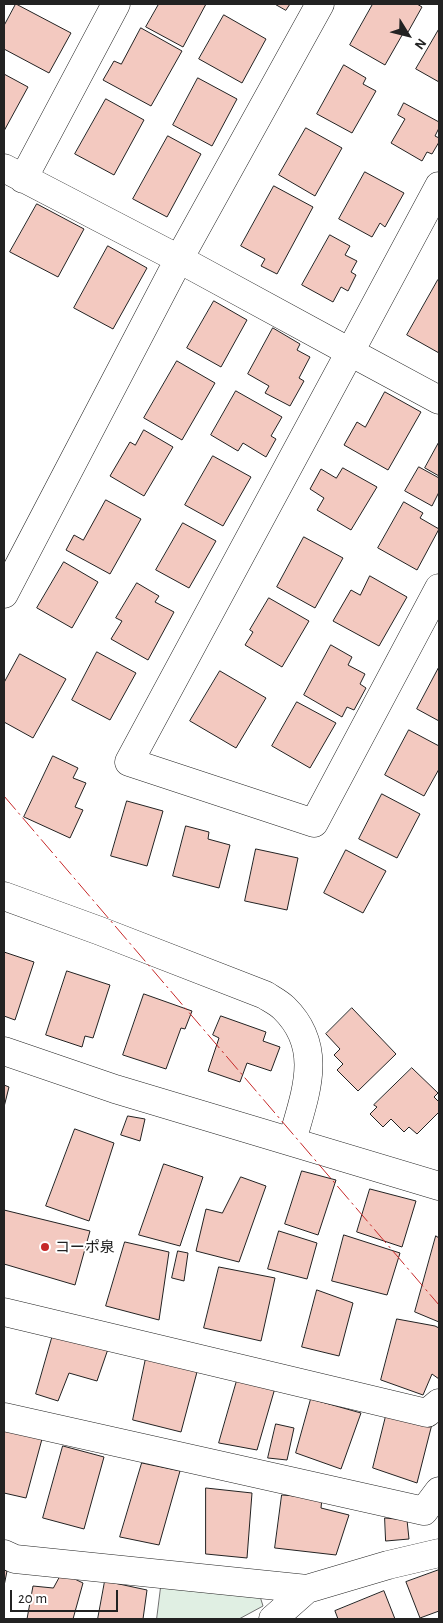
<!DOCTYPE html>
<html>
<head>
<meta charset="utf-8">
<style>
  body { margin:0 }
  #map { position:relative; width:443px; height:1623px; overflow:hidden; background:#fff; font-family:"Alegreya Sans",sans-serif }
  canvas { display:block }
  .frame { position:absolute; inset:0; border:5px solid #222; pointer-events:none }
  .north { position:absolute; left:383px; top:10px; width:50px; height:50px; -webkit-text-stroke:4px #fff; paint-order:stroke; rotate:126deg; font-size:14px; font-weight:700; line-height:20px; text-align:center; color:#222 }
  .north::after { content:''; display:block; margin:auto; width:18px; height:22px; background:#222; clip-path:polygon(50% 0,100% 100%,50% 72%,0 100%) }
  .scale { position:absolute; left:10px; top:1590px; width:108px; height:22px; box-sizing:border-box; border:2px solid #222; border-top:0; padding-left:6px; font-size:15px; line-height:18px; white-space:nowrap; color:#222; -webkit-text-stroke:4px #fff; paint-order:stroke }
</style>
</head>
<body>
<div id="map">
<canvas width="443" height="1623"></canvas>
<div class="frame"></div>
<div class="north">N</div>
<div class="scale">20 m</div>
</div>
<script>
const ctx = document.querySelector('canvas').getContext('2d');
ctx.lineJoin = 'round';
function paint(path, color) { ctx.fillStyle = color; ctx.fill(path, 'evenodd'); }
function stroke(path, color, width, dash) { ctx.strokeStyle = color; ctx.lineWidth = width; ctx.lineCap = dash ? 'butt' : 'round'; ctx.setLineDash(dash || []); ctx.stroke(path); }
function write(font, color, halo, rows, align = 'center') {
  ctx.font = font + ' "Alegreya Sans","Noto Sans JP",sans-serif'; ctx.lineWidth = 4; ctx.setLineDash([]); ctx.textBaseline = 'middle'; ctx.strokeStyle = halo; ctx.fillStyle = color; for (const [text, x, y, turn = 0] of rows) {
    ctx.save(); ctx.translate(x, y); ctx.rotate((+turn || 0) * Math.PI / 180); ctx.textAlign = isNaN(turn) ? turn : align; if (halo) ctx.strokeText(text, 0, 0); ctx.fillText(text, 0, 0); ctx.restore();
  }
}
const green = new Path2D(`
  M161,1587L259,1593L263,1606L239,1619H157Z`);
const building = new Path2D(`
  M16,4L71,33L49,73L4,49V26Z
  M159,4H206L183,47L146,27Z
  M275,4H290L286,10Z
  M373,4H417L422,7L408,32L405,30L385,65L350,45Z
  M224,15L266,39L242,83L199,59Z
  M141,28L182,51L151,106L103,80L114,61L121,64Z
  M439,29V82L416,69Z
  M344,65L366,78L363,84L376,91L352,133L317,114Z
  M4,74L28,87L4,131Z
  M198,78L237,99L212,146L173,125Z
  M106,99L144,120L114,175L75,154Z
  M404,103L439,122V128L435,136L439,138V142L432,154L427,152L422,161L391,143L405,119L398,115Z
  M306,128L342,148L315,196L279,175Z
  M168,136L201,154L167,217L133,199Z
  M365,172L404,193L385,227L380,223L372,237L339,219Z
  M274,186L313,207L277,274L261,266L265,259L241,246Z
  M37,204L84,229L58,277L10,252Z
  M330,235L350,246L345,255L357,261L351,272L356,275L348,291L341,287L333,302L302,285Z
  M108,246L147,268L113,329L74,308Z
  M438,280L439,281V353L407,335Z
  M214,301L247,320L221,367L187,348Z
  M273,328L300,344L297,350L310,357L299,378L304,381L290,406L265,393L269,386L248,374Z
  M177,361L215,383L182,440L144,418Z
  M236,391L282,417L271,436L276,439L266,457L243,443L238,451L211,435Z
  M385,392L421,412L388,470L344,445L357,422L365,427Z
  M144,430L173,447L144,496L110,476L130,442L135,445Z
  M439,442V476L425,468Z
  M213,456L251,477L223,526L185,505Z
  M419,467L439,478V492L432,506L405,491Z
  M343,468L377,487L351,530L317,510L324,498L310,489L321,469L336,478Z
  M106,500L141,519L110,574L66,550L74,535L83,540Z
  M404,502L423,513L420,518L439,529L417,570L378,548Z
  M183,523L216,541L189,588L156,570Z
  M304,537L343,558L315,608L277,587Z
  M64,562L98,582L72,628L37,608Z
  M370,576L407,597L379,646L333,621L351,590L360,595Z
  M137,583L159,596L155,602L174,612L148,660L111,639L122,621L116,618Z
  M269,598L309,621L282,667L245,645L253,632L250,630Z
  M331,645L352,657L348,665L365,674L360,684L366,688L354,710L347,707L342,717L304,695Z
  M97,652L136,673L110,720L72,700Z
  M20,654L66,679L33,738L4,722V683Z
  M439,667V721L417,709Z
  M220,671L266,698L236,748L190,721Z
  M297,702L336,723L310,768L272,746Z
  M409,730L439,746V769L424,796L385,775Z
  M53,756L78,768L73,778L86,783L75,807L83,810L70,838L24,817Z
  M382,794L420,814L397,858L359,839Z
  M127,801L163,811L147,866L111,856Z
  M186,826L209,832L208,839L230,845L219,888L173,876Z
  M256,849L298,858L287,910L245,901Z
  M346,850L386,871L363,913L324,893Z
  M4,952L34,962L15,1020L4,1016Z
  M67,971L110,985L93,1038L85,1036L82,1047L46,1035Z
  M144,994L192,1011L185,1029L181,1028L166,1069L123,1055Z
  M352,1008L396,1054L358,1091L337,1070L343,1064L334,1055L340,1049L326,1034Z
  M221,1016L266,1032L263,1041L280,1047L271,1071L247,1063L240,1082L208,1071L219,1038L213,1035Z
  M412,1068L438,1093L434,1097L439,1102V1112L417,1134L409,1127L404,1132L391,1119L383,1127L370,1114L377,1107L374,1105Z
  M4,1085L9,1087L4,1107Z
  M128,1116L145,1119L140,1141L121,1135Z
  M75,1129L114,1143L89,1221L46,1206Z
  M164,1164L203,1177L180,1246L139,1235Z
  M302,1171L336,1180L318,1235L285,1224Z
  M241,1177L266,1186L239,1262L196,1251L206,1209L222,1213Z
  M370,1189L416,1201L402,1247L357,1232Z
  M4,1210L90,1231L75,1285L4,1264Z
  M279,1231L317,1243L307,1279L268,1269Z
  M344,1235L400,1253L387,1295L332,1281Z
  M436,1236L439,1238V1322L415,1312Z
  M125,1242L169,1252L159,1320L106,1306Z
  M178,1251L188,1253L184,1281L172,1278Z
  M219,1267L275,1278L261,1341L204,1328Z
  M317,1290L353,1303L339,1356L302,1347Z
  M397,1319L435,1326L439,1328V1379L432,1374L423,1395L381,1380Z
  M54,1331L108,1349L97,1381L69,1373L58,1401L36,1394Z
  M146,1358L197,1372L181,1432L133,1420Z
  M238,1377L275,1388L257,1450L219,1443Z
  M311,1399L361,1413L341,1469L296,1453Z
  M387,1412L432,1424L417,1483L373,1468Z
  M276,1424L294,1428L287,1460L268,1458Z
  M4,1429L42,1439L26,1498L4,1493Z
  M63,1446L104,1457L84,1529L43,1518Z
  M142,1463L180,1471L159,1545L120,1537Z
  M206,1488L252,1493L247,1558L206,1554Z
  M282,1495L322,1498L321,1508L349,1515L336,1555L275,1548Z
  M385,1518L407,1520L409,1539L386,1541Z
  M4,1570L7,1571L4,1586Z
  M439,1570V1611L420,1618L406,1582Z
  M62,1573L83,1583L73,1619H27L33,1586L53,1588Z
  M105,1581L147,1590L143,1619H98Z
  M384,1591L395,1619H338L335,1611Z`);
const minor = new Path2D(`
  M4,168L179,259L350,352L129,762L314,823L439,588
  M23,179L116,4
  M439,186L350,352L439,400
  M4,594L179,259L320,4
  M4,896L100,931L265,995C271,999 279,1003 284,1008C325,1048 305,1094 292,1141
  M4,1312L427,1413L439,1403
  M4,1417L424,1511L439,1491
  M4,1554L15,1559L307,1589
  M273,1619L307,1589L388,1565L439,1553`);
const tertiary = new Path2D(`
  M4,1051L115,1089L439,1186`);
const power = new Path2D(`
  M4,796L439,1305`);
const markers = [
  [45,1247,5,"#c62828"]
];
const poiNames = [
  ["コーポ泉",55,1247]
];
paint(green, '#e0efe3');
stroke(green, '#6f6f6f', 1);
paint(building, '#f3c9c0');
stroke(building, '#222', 1);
stroke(minor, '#222', 29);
stroke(tertiary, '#222', 29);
stroke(minor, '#fff', 28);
stroke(tertiary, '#fff', 28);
stroke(power, '#c62828', 1, [18, 4, 2.5, 4]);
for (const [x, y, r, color] of markers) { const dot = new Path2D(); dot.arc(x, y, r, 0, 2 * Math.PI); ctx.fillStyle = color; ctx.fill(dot); stroke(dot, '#fff', 2); }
write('15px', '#222', '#fff', poiNames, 'left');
</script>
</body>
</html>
